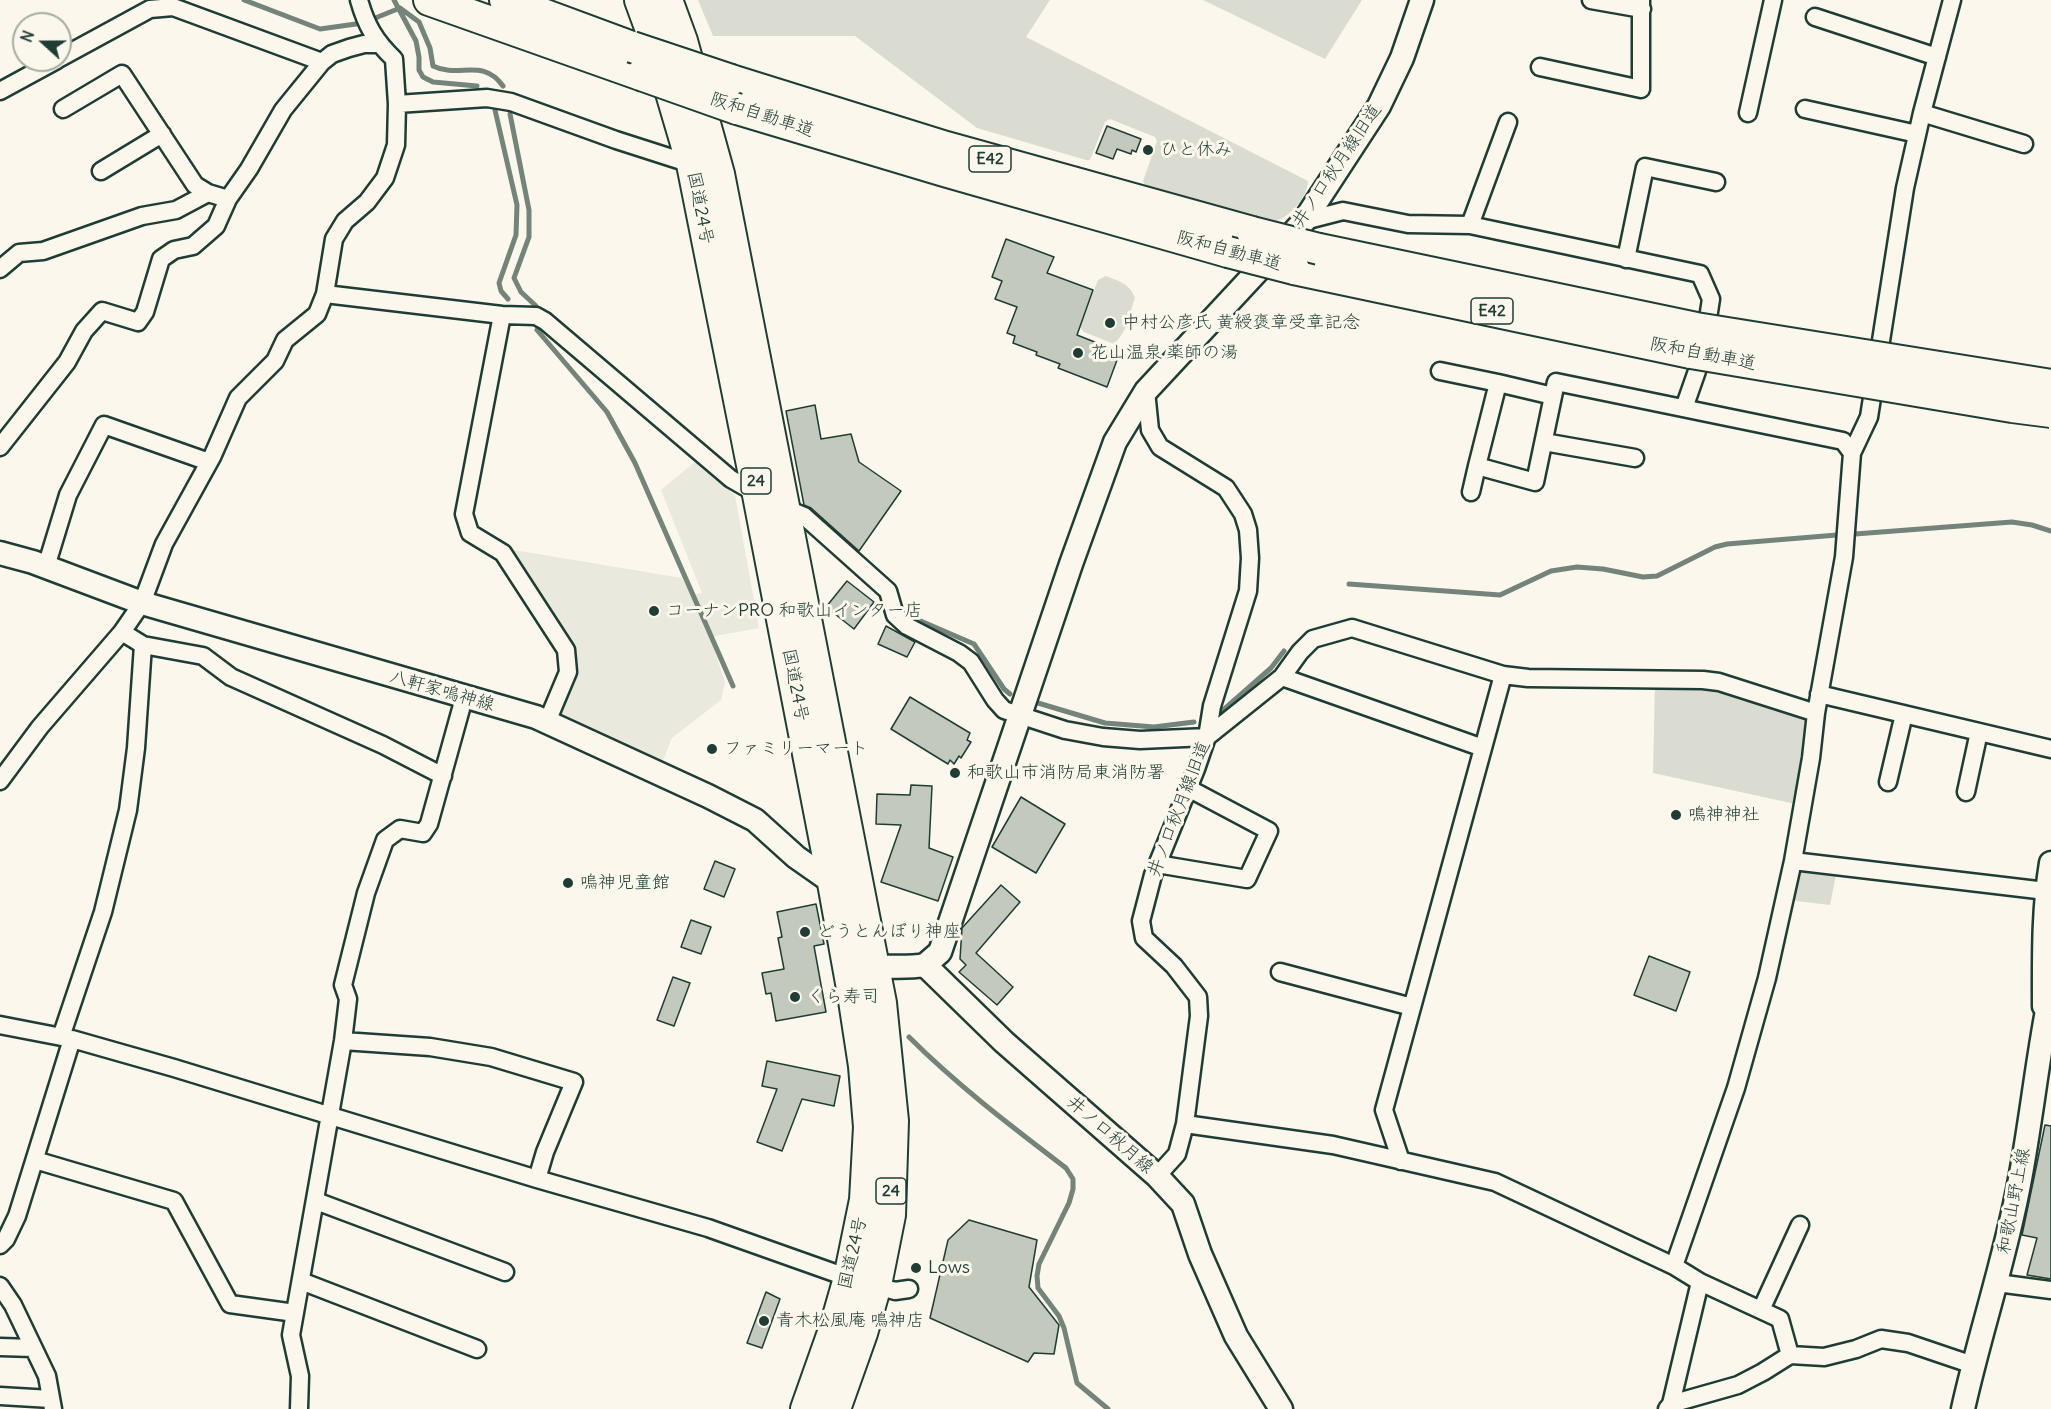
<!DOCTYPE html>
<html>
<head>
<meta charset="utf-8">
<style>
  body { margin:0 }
  #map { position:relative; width:2051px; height:1409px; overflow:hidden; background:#fbf7ec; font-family:Delius,sans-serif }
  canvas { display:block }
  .north { position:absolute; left:12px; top:12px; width:60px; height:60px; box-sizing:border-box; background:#fbf7ec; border:2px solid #a3ada2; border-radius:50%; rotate:291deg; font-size:16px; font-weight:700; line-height:24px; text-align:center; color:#1f3d34 }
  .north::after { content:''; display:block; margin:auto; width:21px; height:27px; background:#1f3d34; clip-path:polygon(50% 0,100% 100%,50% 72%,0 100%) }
</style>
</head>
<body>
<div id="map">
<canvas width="2051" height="1409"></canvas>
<div class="north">N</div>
</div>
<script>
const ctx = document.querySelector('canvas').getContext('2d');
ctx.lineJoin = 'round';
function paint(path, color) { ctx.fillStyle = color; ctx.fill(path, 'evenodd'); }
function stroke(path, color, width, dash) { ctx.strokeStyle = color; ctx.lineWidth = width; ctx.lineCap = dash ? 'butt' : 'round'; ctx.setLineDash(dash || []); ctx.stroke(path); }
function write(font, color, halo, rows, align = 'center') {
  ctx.font = font + ' Delius,"Klee One",sans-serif'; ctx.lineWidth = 6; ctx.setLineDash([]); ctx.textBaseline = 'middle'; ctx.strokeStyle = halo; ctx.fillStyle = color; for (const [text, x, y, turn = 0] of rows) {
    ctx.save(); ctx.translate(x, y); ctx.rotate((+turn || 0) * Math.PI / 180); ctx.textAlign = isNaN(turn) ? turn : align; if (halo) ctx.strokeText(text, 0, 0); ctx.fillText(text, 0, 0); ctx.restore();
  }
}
const built = new Path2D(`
  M695,462L735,495L759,628L710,637L725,682L721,700L672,738L661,765L556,720L578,669L571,638L524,573L502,548L682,578L691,595L702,593L661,490Z`);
const green = new Path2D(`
  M698,0H1050L1026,37L1308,181C1307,198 1292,214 1277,221L1145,185L1143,181L1157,141L1155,137L1110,119L1105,122L1090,160H1086L977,128L855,36H713Z
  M1203,0H1362L1325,59Z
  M1106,276C1119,281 1130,284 1135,298C1128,316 1130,328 1114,344L1084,332L1080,327L1098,280Z
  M1655,682L1708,683L1813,714L1800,805L1653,773Z
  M1797,861L1838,865L1830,905L1788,900Z`);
const stream = new Path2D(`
  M244,0L320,29L363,23L400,8
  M394,0L416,41L419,57V70L423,77L433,82L477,86
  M400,8L419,22L430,48L433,66C459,79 482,57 503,86
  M495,110L517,205L516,235L499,283L501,291L508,299
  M510,114L529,210V237L514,278L521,292L536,306
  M537,330L607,412L635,463L733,686
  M1855,534L2012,522L2032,525L2051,531
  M1349,584L1500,595L1551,571L1577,567L1603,569L1643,577L1657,576L1715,547L1727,544L1837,535
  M901,609L916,619L974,644L1004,689L1010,694
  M1038,703L1105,723L1154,727L1194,722
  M1221,712L1271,668L1284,651
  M909,1037C957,1085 1011,1126 1066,1168L1073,1179V1189L1069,1203L1039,1264L1037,1276L1038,1288L1059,1316L1064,1328L1077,1383L1108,1409`);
const building = new Path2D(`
  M1107,126L1141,139L1136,152L1132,150L1131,154L1117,149L1113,159L1096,153Z
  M1006,239L1054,257L1047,273L1093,290L1077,335L1120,352L1107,387L1058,368L1060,364L1036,355L1037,352L1013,343L1015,336L1007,333L1017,307L995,299L1002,281L992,277Z
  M815,405L821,439L851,434L859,462L901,491L859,551L811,508L804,505L786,411Z
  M847,581L874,602L854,629L826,607Z
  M886,626L915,642L907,657L878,644Z
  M910,697L970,733L967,740L971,742L961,758L959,756L954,764L950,760L948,764L891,729Z
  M911,785L932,786L929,848L953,857L938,901L881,882L901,825L876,824L877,794L910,795Z
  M1021,797L1065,824L1036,873L992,847Z
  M715,861L735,869L724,897L704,889Z
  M1001,885L1020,902L976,953L1013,987L997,1005L959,972L966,965L960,959L962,928Z
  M816,904L824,944L814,946L826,1012L776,1021L771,993L766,994L762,973L784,969L778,938L782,937L777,912Z
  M691,920L711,927L701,954L681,947Z
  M1649,956L1690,972L1676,1011L1634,995Z
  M673,977L690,983L674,1026L657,1020Z
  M767,1061L840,1076L834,1106L802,1099L782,1151L757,1142L777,1089L762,1086Z
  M2045,1125L2051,1126V1279L2027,1275L2037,1238L2022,1235Z
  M969,1220L1037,1240L1029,1287L1059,1325L1054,1354L1034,1353L1028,1362L930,1318L948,1240Z
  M766,1292L780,1299L762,1348L747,1343Z`);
const street = new Path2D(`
  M1591,0L1642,9
  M1815,17L1937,57
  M60,58L150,9L173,7L322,62
  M1540,67L1641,89V0
  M0,91L57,60
  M397,104L487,98L511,102L616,140L697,166
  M63,109L122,74L195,185L208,193
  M1805,109L1917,134
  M1748,113L1773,0
  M1922,113L2024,144
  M101,171L162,134
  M1304,221L1343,211L1408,224L1470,225L1700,274L1711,299L1709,312L1697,371L1684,408
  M1470,225L1508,122
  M1626,259L1645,167L1716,182
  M0,269L19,253L43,251L142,216L176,210L208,193L228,199
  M325,294L502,315L536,316L545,321L731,479L759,495
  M502,315L464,514L470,533L503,553L566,650L568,672L547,722
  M1440,371L1498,383
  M1146,391L1150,430L1160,447L1226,488L1243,514L1248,530L1250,558L1248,591L1212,706L1207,737L1196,769L1153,875L1141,921L1144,938L1174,966L1198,997L1199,1016L1185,1124L1177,1154L1157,1176
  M1553,396L1498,383L1477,466L1535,482L1556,382L1843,441L1852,453
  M1544,442L1635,458
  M0,447L67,362L84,331L102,311L138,322L145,312L161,259L174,250L193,246L216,226L228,199L249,169L283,110L322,62L332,54L349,48L364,44H379
  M1471,492L1477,466
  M782,507L804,516L888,591L895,615L907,626L959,653L971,662L995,700L1004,710L1065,730L1103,737L1140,740L1207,737L1282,677L1300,652L1313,639L1352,628L1503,675L1528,678L1703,680L1719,682L1816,713
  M46,567L68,495L104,425L209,462
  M122,632L143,645L203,656L231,677L383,745L443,776
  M1282,677L1483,748
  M1819,694L2051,749
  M0,781L40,727L122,632L142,603L164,544L212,457L238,398L275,361L285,340L317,314L325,294L334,239L345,221L367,202L385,178L396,145L397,104L394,59C375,41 366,25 359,0
  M1888,782L1904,714
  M1966,792L1979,732
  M1793,861L2046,891
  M1157,864L1247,879L1269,831L1188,788
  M1280,972L1412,1007
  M0,1025L72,1039L174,1068L537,1179L708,1228L849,1278L895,1291L909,1289
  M61,1037L103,912L128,810L136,748L143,645
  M343,1041L430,1047L491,1057L574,1082L545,1152L537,1179
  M1185,1124L1333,1145L1495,1182L1674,1266L1700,1282L1780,1319L1790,1355L1824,1357L1856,1349L1881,1339L1908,1343L1973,1365
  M35,1160L174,1201L230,1304L295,1313
  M1401,1161L1384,1110L1503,675
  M316,1201L505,1272
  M0,1245L6,1239L17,1216L72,1039
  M1674,1266L1736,1088L1767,978L1793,861L1811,758L1816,713L1844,557L1852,453L1869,417L1905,188L1922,113L1952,0
  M301,1281L477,1349
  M1997,1283L2051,1290
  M0,1286L13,1305L47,1376L53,1409
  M1761,1310L1800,1225
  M0,1347L33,1348
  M0,1396L51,1399
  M1671,1404L1738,1385L1763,1372L1790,1355
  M299,1409L300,1376L291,1335L343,1041L348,999L343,985L366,893L385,840L400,829L423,833L429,824L464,698
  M1667,1409L1671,1404L1700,1282`);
const secondary = new Path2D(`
  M0,553L33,562L142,603L536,717L708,796L755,820L796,857L816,871L833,883L841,882
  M925,965L940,952L1071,564L1115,442L1146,391L1304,221L1379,106L1402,58L1422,0
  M925,965L1004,1042L1157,1176L1183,1204L1200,1254L1236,1336L1281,1409
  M860,967C882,965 903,969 925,965
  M2044,1006C2044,958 2043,911 2051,863
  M1963,1409C1980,1332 2006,1257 2020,1179C2032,1116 2038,1052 2051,990`);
const highway = new Path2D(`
  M429,0L641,75
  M505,0L632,47
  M640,0L659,52L692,164L758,495L833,883L853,994L864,1066L869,1127L865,1200L849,1278L835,1327L806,1409
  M667,0L682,41L719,174L881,1003L893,1121L890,1215L876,1285L862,1333L835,1409
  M731,80L946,147L1252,232
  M737,109L944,171L1228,252
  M1319,249L1696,328
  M1294,269L1691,353`);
const highwayBridge = new Path2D(`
  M632,47L731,80
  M641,75L737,109
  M1252,232L1319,249
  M1228,252L1294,269
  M1696,328L2051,385
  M1691,353L2012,407L2051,412`);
const markers = [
  [1148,150,6,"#1f3d34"],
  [1110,323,6,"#1f3d34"],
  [1078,353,6,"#1f3d34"],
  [654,611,6,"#1f3d34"],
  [712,749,6,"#1f3d34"],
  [955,773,6,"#1f3d34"],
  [1676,815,6,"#1f3d34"],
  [568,883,6,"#1f3d34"],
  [805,932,6,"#1f3d34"],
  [795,997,6,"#1f3d34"],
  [916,1268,6,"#1f3d34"],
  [764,1321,6,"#1f3d34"]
];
const shields = [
  [990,159,42],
  [1492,311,42],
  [756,481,30],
  [891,1191,30]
];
const shieldNames = [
  ["E42",990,159],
  ["E42",1492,311],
  ["24",756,481],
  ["24",891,1191]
];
const streetNames = [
  ["阪和自動車道",762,115,18],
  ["井ノ口秋月線旧道",1337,166,-56],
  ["国道24号",700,208,79],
  ["阪和自動車道",1229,251,15],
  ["阪和自動車道",1703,354,11],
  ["国道24号",795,685,79],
  ["八軒家鳴神線",442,691,16],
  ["井ノ口秋月線旧道",1179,809,-69],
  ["井ノ口秋月線",1110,1135,41],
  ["和歌山野上線",2014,1201,-79],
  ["国道24号",853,1253,-77]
];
const poiNames = [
  ["ひと休み",1160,150],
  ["中村公彦氏 黄綬褒章受章記念",1122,323],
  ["花山温泉 薬師の湯",1090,353],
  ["コーナンPRO 和歌山インター店",666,611],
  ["ファミリーマート",724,749],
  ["和歌山市消防局東消防署",967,773],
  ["鳴神神社",1688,815],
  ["嗚神児童館",580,883],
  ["どうとんぼり神座",817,932],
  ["くら寿司",807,997],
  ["Lows",928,1268],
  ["青木松風庵 鳴神店",776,1321]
];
paint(built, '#eae9de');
paint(green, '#dbdcd1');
stroke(stream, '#74847b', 5);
paint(building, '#c4c9be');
stroke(building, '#1f3d34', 1.5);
stroke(street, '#1f3d34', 21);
stroke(secondary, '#1f3d34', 27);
stroke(highway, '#1f3d34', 34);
stroke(street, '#fbf7ec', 16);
stroke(secondary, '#fbf7ec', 22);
stroke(highway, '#fbf7ec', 30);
stroke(highwayBridge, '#1f3d34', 34, []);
stroke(highwayBridge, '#fbf7ec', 30);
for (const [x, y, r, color] of markers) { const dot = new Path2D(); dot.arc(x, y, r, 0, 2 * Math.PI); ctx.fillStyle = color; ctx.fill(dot); stroke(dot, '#fbf7ec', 2); }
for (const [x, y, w] of shields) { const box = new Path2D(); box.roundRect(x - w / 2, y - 13, w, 26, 4.5); ctx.fillStyle = '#fbf7ec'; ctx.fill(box); stroke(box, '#1f3d34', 1.5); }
write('bold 16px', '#1f3d34', null, shieldNames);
write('18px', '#1f3d34', '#fbf7ec', streetNames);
write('18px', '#1f3d34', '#fbf7ec', poiNames, 'left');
</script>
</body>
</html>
